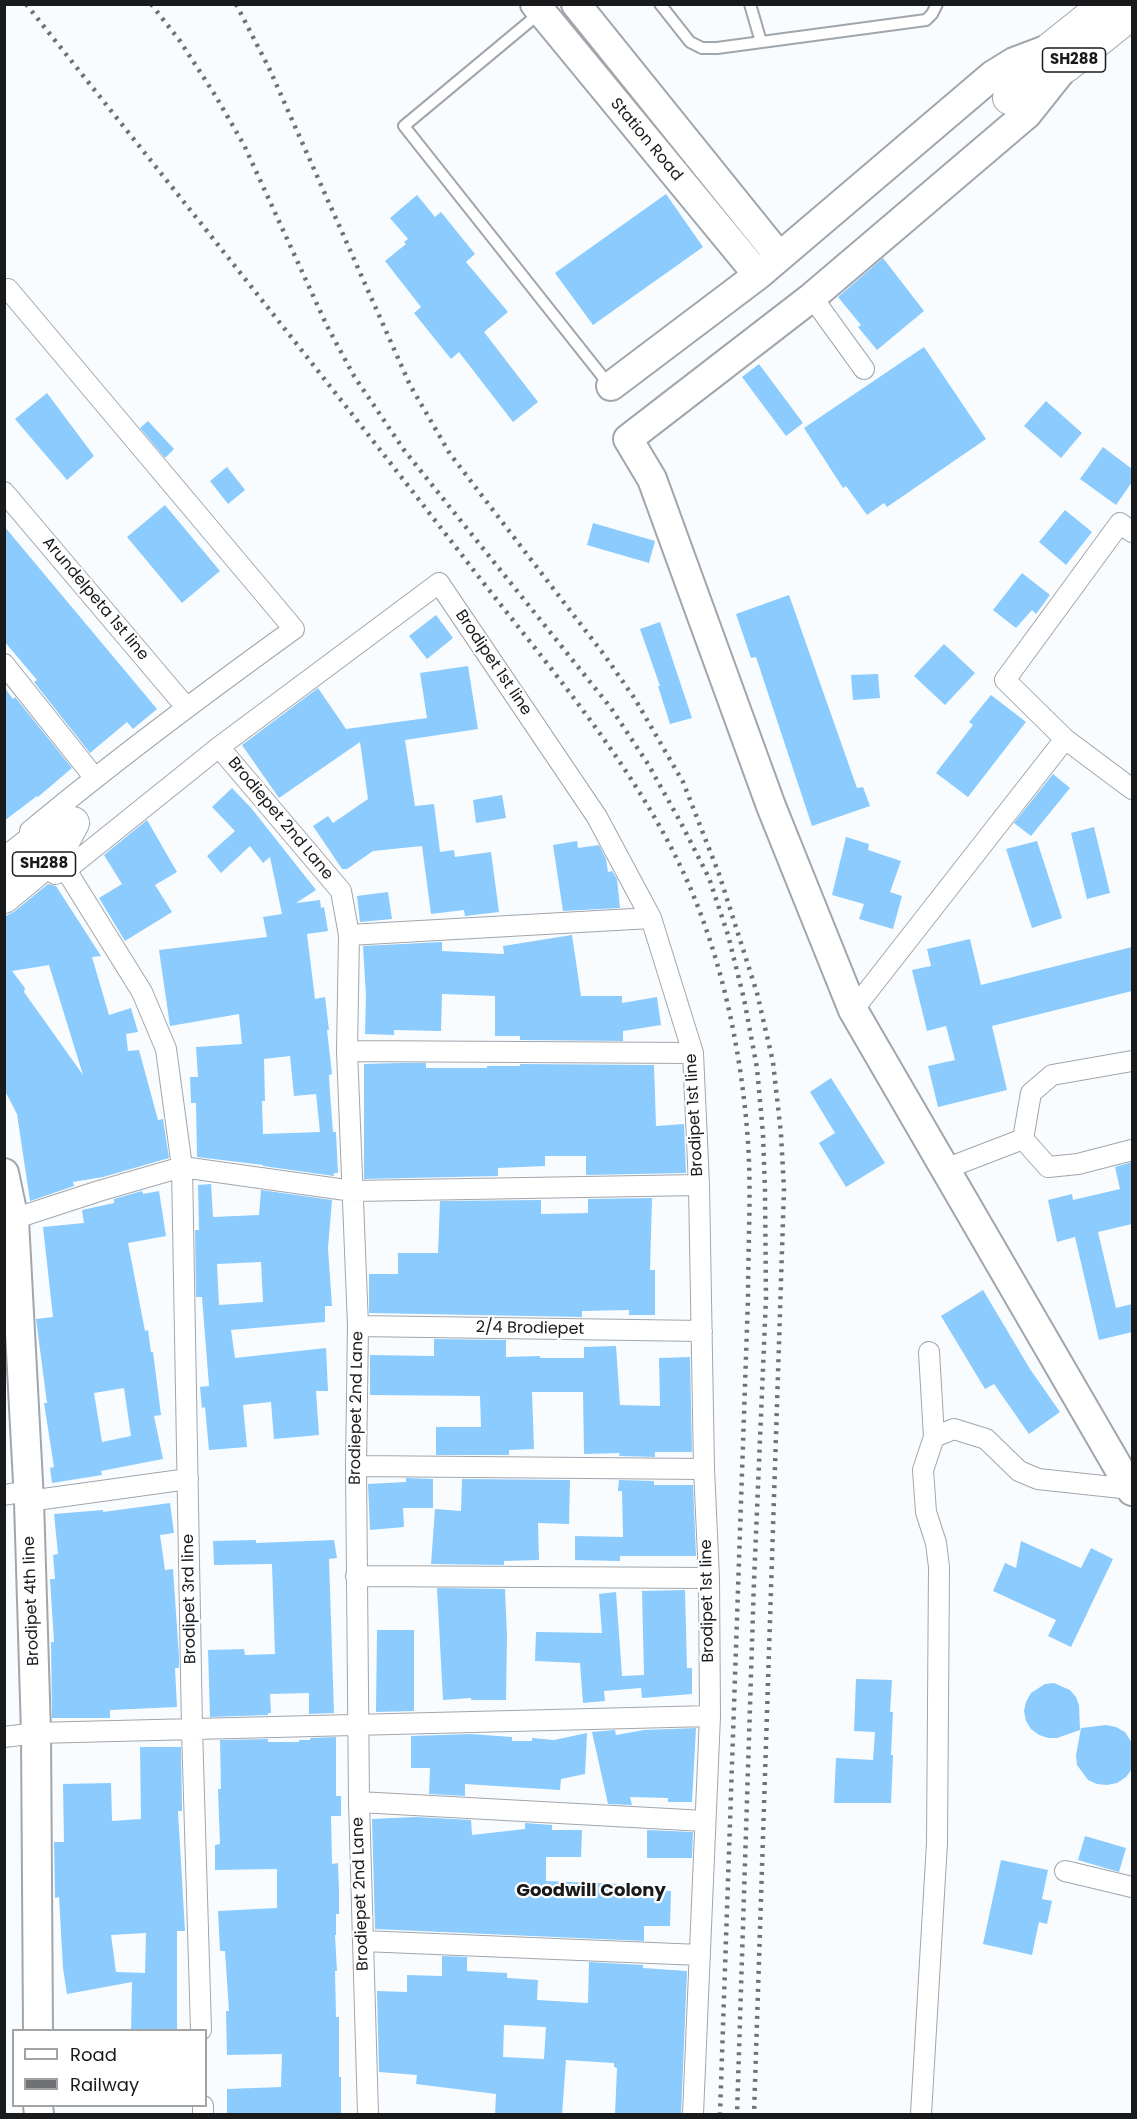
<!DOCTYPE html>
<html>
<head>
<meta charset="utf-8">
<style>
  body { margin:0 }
  #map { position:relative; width:1137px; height:2119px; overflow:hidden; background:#f8fcff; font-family:Poppins,sans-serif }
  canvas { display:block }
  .frame { position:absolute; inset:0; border:6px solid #181a1c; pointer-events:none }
  .legend { position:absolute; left:12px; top:2029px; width:195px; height:78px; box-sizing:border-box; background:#fff; border:2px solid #a3a3a4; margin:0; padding:8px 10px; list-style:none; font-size:18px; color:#181a1c }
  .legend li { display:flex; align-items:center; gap:12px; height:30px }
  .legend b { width:30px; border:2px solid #a3a3a4 }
</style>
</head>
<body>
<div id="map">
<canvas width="1137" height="2119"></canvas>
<div class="frame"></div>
<ul class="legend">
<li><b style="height:8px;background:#fff"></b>Road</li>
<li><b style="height:8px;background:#6f7174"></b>Railway</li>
</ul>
</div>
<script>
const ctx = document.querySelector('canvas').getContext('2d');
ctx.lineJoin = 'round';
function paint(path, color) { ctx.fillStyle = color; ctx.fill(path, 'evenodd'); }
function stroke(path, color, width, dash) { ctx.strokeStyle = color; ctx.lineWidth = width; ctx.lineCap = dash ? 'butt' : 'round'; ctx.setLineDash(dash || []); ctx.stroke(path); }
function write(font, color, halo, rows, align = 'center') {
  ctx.font = font + ' Poppins,sans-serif'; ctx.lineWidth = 4.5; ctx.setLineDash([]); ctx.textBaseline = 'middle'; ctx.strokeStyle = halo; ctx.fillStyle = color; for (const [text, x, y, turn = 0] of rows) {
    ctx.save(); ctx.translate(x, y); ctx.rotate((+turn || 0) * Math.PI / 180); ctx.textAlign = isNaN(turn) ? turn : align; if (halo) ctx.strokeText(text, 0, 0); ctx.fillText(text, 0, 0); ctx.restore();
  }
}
const building = new Path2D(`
  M666,194L703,247L593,325L555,273Z
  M417,195L435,217L441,212L475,254L466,262L508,312L484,332L538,402L513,422L459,352L451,359L414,313L421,307L385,261L406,244L404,242L408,239L390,218Z
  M883,258L924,311L877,350L858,327L861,325L838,297Z
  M924,347L986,439L887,507L884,503L867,515L846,486L843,488L804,428Z
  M759,364L803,423L786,436L742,377Z
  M47,393L94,456L67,480L15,419Z
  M1046,401L1082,433L1061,458L1024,426Z
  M148,421L174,449L165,458L140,428Z
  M1103,447L1132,469V482L1116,505L1080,479Z
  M227,467L245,490L228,504L210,481Z
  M165,505L220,571L182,603L127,537Z
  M1065,510L1092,532L1066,565L1039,542Z
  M593,523L655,541L649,563L587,545Z
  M4,526L157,709L133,729L127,722L90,753L34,682L37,680L4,641Z
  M1022,573L1050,595L1036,614L1032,610L1016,628L993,610Z
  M789,595L857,788L863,787L870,806L812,826L756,657L751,658L736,614Z
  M436,615L453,638L427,659L409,636Z
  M660,622L692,718L670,724L658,686H660L640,629Z
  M944,644L975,673L945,705L914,676Z
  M468,666L478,729L405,740L415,806L434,804L440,852L454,850L455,857L491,852L499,912L465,916L464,910L431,914L422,846L373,851L347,869H342L313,826L328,816L333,823L368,799L360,742L279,798L242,745L318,688L346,729L427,718L420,673Z
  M878,674L880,698L853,700L851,675Z
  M4,687L13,699L15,697L72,768L38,797L37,796L4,821Z
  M991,695L1026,722L968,797L936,773L973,725L969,722Z
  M1053,774L1070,788L1031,836L1014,823Z
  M232,788L252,809L316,890L296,903L320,900L321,908L324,907L328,931L307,934L315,999L325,997L329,1030H327L332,1074L329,1075L330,1093L333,1132H336L338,1173H334V1176L263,1166V1165L197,1157L196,1103H191L190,1077H198L196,1047L242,1044L239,1014L170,1026L159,950L267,937L263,917L282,914L270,857L263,863L250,846L221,873L207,856L235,831L212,807ZM290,1056L294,1096L316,1094L320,1132L263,1134L262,1101H265L264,1059Z
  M502,795L506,818L476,823L473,800Z
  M147,820L177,872L155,885L172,912L125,941L99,898L122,884L104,855Z
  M1094,827L1110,893L1087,899L1071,833Z
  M846,837L869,844L868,850L901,861L890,892L902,896L893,929L859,919L864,904L832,895Z
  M577,841L578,848L599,845L606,859L608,872L612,871L617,879L620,908L563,911L553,845Z
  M1037,841L1062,918L1032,928L1006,849Z
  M48,884L56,886L101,956L92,957L109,1015L131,1008L138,1032L126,1034L128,1051L139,1050L158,1120L163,1119L169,1158L103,1177L73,1182L74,1186L30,1201L17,1114L4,1089V917L15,911ZM49,965L83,1075L24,992L25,988L12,971Z
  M388,892L392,919L360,922L357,896Z
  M572,935L581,996H622V1003L657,997L661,1025L623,1031V1041L520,1040V1036H495V996L442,994L441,1031L394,1030V1035L365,1034L366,996L363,946L442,942V951L504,954L503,946Z
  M970,939L981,985L1132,947V991L992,1026L1007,1090L938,1107L928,1066L955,1060L946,1026L927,1031L912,970L931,966L927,949Z
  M397,1063H426V1068H487V1066H520V1064L654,1065L656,1126L684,1124L686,1173L586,1175V1156H545V1166L498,1168V1176L364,1179V1064Z
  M831,1078L885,1163L846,1187L819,1143L835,1133L810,1092Z
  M1132,1162V1224L1098,1232L1116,1308L1132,1304V1332L1099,1340L1075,1237L1057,1242L1048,1200L1072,1194L1073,1200L1120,1189L1115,1167Z
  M211,1184L213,1217L259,1215L261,1190L332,1200L328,1248L332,1306H325V1322L231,1330L235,1358L326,1348L328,1391H316L319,1435L274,1439L271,1402L243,1405L247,1447L209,1450L205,1407L202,1408L200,1387L209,1386L202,1297H196L195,1230H199L198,1185ZM261,1262L263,1302L219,1305L217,1264Z
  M142,1191L143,1194L159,1191L166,1236L128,1243L145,1331L148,1330L151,1352H153L161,1415L154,1416L163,1459L101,1471L102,1475L52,1483L50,1468L54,1467L44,1403H47L36,1319L53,1317L43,1227L84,1223L82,1210L114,1203V1199ZM124,1388L131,1436L102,1442L94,1393Z
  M652,1198L650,1270H655V1315H629V1310L582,1311V1317L369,1313V1274H398V1253H438L440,1201L541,1200V1214L588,1213V1199Z
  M983,1290L1030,1369L1060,1412L1029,1434L994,1384L985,1389L941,1316Z
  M434,1339L506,1340V1357L540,1356V1358H584V1347L616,1346L620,1405L660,1406L659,1358L690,1357L692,1452H655V1457L619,1456L620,1453L584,1454L583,1392H532L534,1449L509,1450V1455H436V1427H481L480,1396L370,1395V1355L434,1356Z
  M406,1478L433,1479V1508H403L404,1527L370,1530L368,1484L406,1482Z
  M462,1479L570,1480L569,1524L538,1523L539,1560L504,1561V1565L431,1564L435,1509L461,1511Z
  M619,1480L654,1481V1485H693L696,1556H620V1561L575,1560V1536L623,1537L622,1491H618Z
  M170,1503L174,1533L160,1535L165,1570L173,1569L179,1656V1668H175L177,1707L110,1710V1718H52L51,1642H54L50,1579H55L53,1555L58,1554L54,1514L103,1510V1512Z
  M256,1540V1543L334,1540L337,1558L329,1559L334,1713L309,1714V1693L270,1694L271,1713H268V1715L210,1717L208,1650L244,1649L245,1655L275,1654L272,1564L214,1565L213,1541Z
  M1021,1541L1081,1568L1091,1548L1113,1559L1071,1647L1048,1636L1056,1620L993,1591L1005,1563L1016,1568Z
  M437,1588L505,1589L507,1637L506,1700H471V1698L443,1700Z
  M685,1590L687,1668H692V1694L642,1698L641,1688L604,1691L605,1701L583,1703L580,1663L535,1661L536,1632L602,1633L599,1594L616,1592L622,1676L644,1675L642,1591Z
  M377,1630H414V1711L376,1712Z
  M856,1679L892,1680L890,1712H893L891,1755H893L891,1803H834L836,1758L873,1760L875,1732L854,1731Z
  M1054,1683L1070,1690L1076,1697L1079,1705L1080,1730L1057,1738H1048L1039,1735L1031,1729L1026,1721L1024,1711L1026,1702L1031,1693L1045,1684Z
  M1106,1725L1116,1727L1125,1732L1132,1743V1769L1126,1777L1117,1783L1107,1785L1097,1784L1088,1780L1077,1765L1076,1755L1081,1728Z
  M696,1728L692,1802H668V1798L630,1797L632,1805L608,1804L592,1732L615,1730L616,1735L644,1730Z
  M587,1733L585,1774L561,1779L560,1790L465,1784V1796L429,1794L430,1768H411V1736L470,1734L512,1737V1741H532V1738L554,1740Z
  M336,1737V1796H341V1816H331L332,1864L338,1863L339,1890V1914H336V1935H335L337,1971H335L336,2017H339V2077H341V2115H227V2089L281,2087L282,2054L227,2055L226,2011H229L225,1951H220L218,1911L277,1908V1869L215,1870V1845L220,1844L218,1789H221L220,1740L268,1739V1742H299V1740H310V1738Z
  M140,1747H181L182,1811H178L185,1931H177V2031H131L132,1982L67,1994L63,1968L59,1897L55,1898L54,1842H64L63,1784L111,1783L112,1821L141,1819ZM146,1933L145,1973L116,1972L111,1935Z
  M416,1817L471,1820L472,1835L525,1829V1823L552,1825V1830H582L581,1857H546V1881L645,1885V1891H671L670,1926H644V1941L375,1929L372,1819Z
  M647,1830L693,1832L692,1858H647Z
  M1085,1836L1126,1848L1119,1872L1078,1860Z
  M1001,1860L1048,1870L1042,1899L1052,1901L1047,1924L1039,1922L1032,1955L983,1944Z
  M442,1956L467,1957V1971L507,1973V1978L538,1980L537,2000L588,2003L589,1962L643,1965V1968L687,1971L681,2115H615L617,2068L614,2067V2063L566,2060L562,2115H495L496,2094L416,2084L417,2075L379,2072L377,1991L407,1992V1975L442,1976ZM504,2025L546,2027L544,2059L503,2057Z`);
const lane = new Path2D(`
  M660,4L690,42L702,48H717L926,20L932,14L937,4
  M750,4L761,42
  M541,12L404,126L610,386`);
const street = new Path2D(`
  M4,292L8,289L294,629C204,694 115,760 30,831
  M812,297L864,369
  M4,492L186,707
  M1132,532L1120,523L1005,680L1065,739L1132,789
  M4,664L94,777
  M219,747L341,891L349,935L347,1051L358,1326L356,1466L359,1802L368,2114
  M66,870L219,747L439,583L597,817L651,918L693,1053L699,1185L704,1469L709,1578L710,1716L693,2114
  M55,874L66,870L142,992L166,1049L182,1167L192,1729L201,2030
  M349,935L651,918
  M853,1010L1065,739
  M347,1051L693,1053
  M1023,1139L1031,1093L1052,1075L1132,1061
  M1023,1139L1048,1167L1078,1164L1132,1150
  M945,1169L1023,1139
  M4,1222L99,1191L182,1167L353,1191L699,1185
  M358,1326L702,1331
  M929,1352L934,1437
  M356,1466L704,1469
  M4,1495L28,1491
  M29,1501L188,1479
  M356,1576L709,1578
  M4,1737L36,1733L710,1716
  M359,1802L705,1821
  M1065,1871L1132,1887
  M363,1941L700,1955
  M203,2106V2114
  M921,2114L937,1843L939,1567L936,1543L926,1512L923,1470L934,1437L954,1429L986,1439L1019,1471L1038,1479L1131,1489`);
const secondary = new Path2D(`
  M535,4L758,275
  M576,4L779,256
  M1062,70L1027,114L812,297L628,439L652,479L771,806L853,1010L1132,1491
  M611,386L758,275L993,75L1014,62L1051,48
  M4,1173L14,1220L29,1501L36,1733L38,2030
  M38,2106L39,2114`);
const primary = new Path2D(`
  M1021,83L1051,48L1106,4
  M1009,98L1066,66L1132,13
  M4,865L45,833L73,823
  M4,897L57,853L73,823`);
const rail = new Path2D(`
  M26,4C174,190 323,375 468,563C546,664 638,768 689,885C722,961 740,1047 747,1129C752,1185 748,1242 748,1298L720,2114
  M151,4L180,41L215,95L244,145L327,326L354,376L404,450L611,708L648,764L681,823L709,878L728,935L744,999L757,1068L763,1134L765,1190L766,1298L754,1581L737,2114
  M236,4L269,68L410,385L450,454L605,656L635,699L683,782L719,874L757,993L773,1062L781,1134L784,1189L754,2114`);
const shields = [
  [1074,60,63],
  [44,864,63]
];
const shieldNames = [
  ["SH288",1074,60],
  ["SH288",44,864]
];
const streetNames = [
  ["Station Road",646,140,50],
  ["Arundelpeta 1st line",95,599,50],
  ["Brodipet 1st line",493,663,56],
  ["Brodiepet 2nd Lane",280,819,50],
  ["Brodipet 1st line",695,1115,-93],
  ["2/4 Brodiepet",530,1329,1],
  ["Brodiepet 2nd Lane",357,1408,-89],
  ["Brodipet 3rd line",190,1599,-91],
  ["Brodipet 4th line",32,1601,-92],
  ["Brodipet 1st line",708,1601,-91],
  ["Brodiepet 2nd Lane",361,1894,-92]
];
const neighbourhoodNames = [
  ["Goodwill Colony",591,1891]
];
paint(building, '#8bcbfe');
stroke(lane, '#a1a6ac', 14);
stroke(street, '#a1a6ac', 22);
stroke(secondary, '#a1a6ac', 32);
stroke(primary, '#a1a6ac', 34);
stroke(lane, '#fff', 10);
stroke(street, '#fff', 20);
stroke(secondary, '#fff', 28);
stroke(primary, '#fff', 32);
stroke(rail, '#6f7174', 4.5, [3, 6]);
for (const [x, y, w] of shields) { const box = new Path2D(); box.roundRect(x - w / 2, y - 12, w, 24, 4.5); ctx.fillStyle = '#fff'; ctx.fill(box); stroke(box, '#181a1c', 1.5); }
write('bold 15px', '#181a1c', null, shieldNames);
write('16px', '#181a1c', '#fff', streetNames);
write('bold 18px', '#181a1c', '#fff', neighbourhoodNames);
</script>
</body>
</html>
